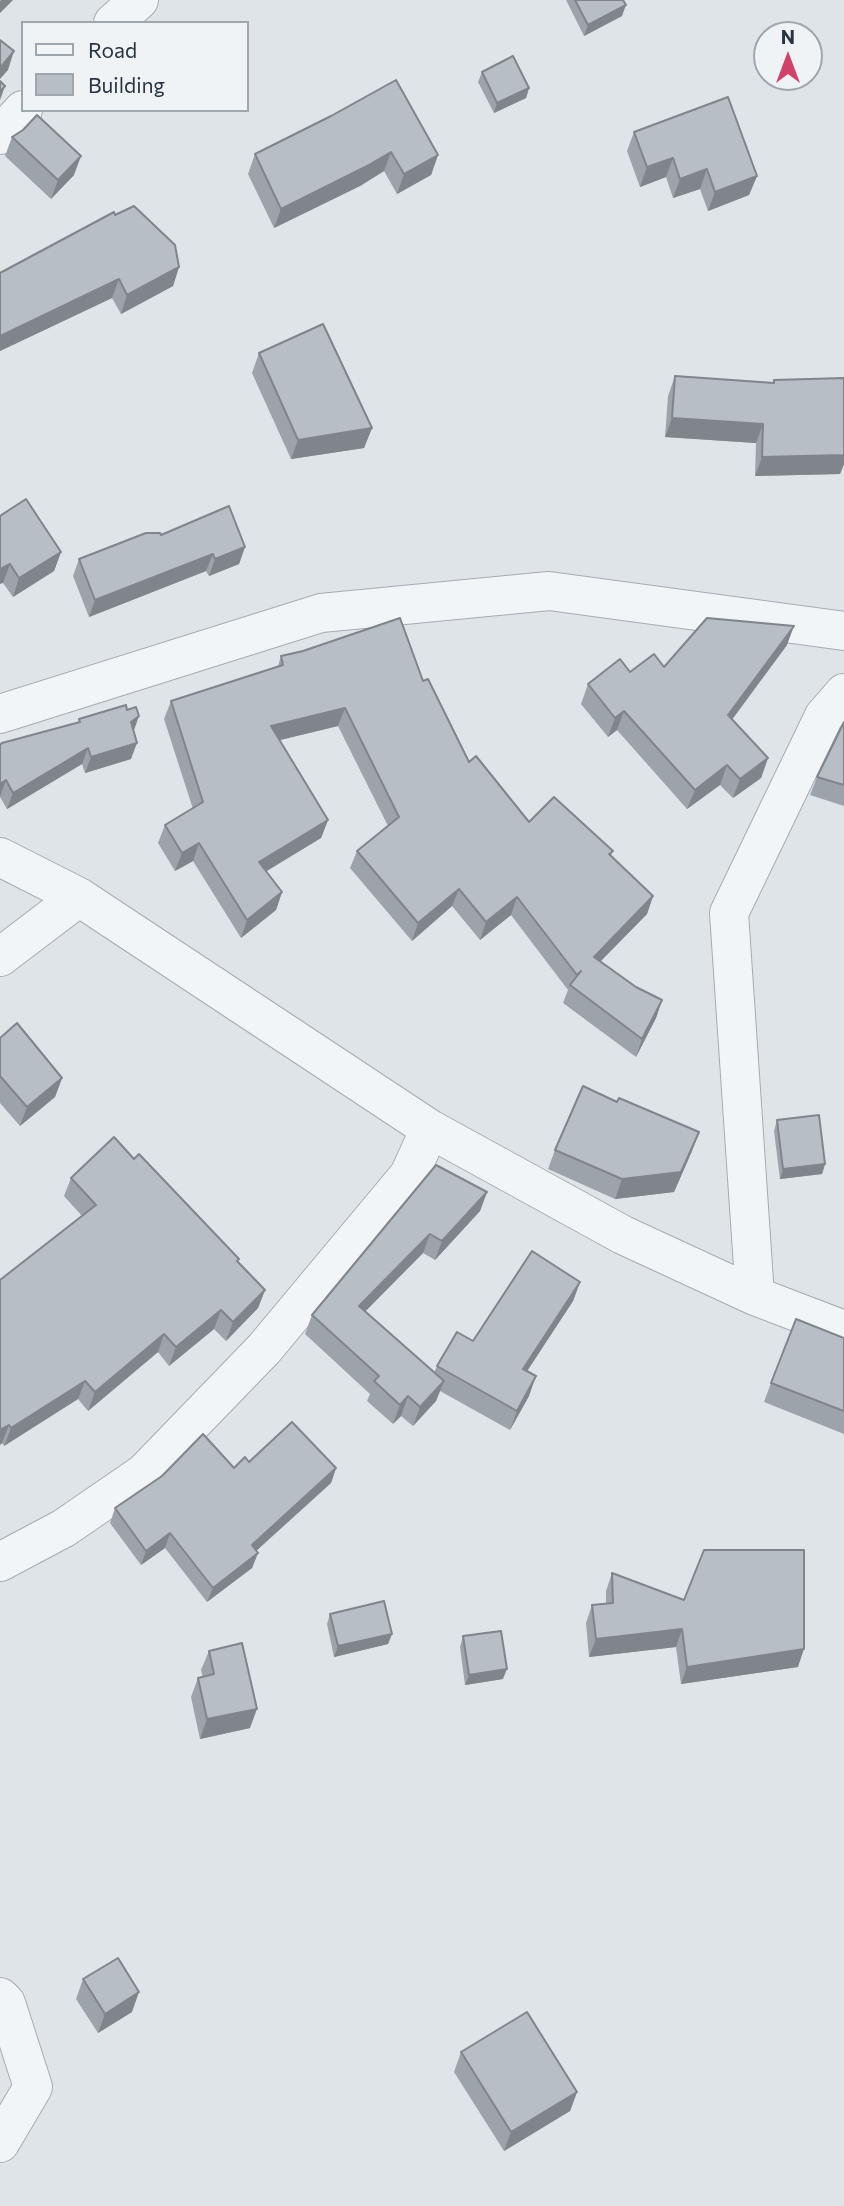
<!DOCTYPE html>
<html>
<head>
<meta charset="utf-8">
<style>
  body { margin:0 }
  #map { position:relative; width:844px; height:2206px; overflow:hidden; background:#dfe4e9; font-family:Commissioner,sans-serif }
  canvas { display:block }
  .legend { position:absolute; left:21px; top:21px; width:228px; height:91px; box-sizing:border-box; background:#eff3f6; border:2px solid #9fa7ae; margin:0; padding:9px 12px; list-style:none; font-size:21px; color:#283441 }
  .legend li { display:flex; align-items:center; gap:14px; height:35px }
  .legend b { width:35px; border:2px solid #9fa7ae }
  .north { position:absolute; left:753px; top:21px; width:70px; height:70px; box-sizing:border-box; background:#eff3f6; border:2px solid #9fa7ae; border-radius:50%; rotate:0deg; font-size:19px; font-weight:700; line-height:28px; text-align:center; color:#283441 }
  .north::after { content:''; display:block; margin:auto; width:24px; height:32px; background:#d14268; clip-path:polygon(50% 0,100% 100%,50% 72%,0 100%) }
</style>
</head>
<body>
<div id="map">
<canvas width="844" height="2206"></canvas>
<ul class="legend">
<li><b style="height:9px;background:#f2f5f7"></b>Road</li>
<li><b style="height:19px;background:#b7bec6"></b>Building</li>
</ul>
<div class="north">N</div>
</div>
<script>
const ctx = document.querySelector('canvas').getContext('2d');
ctx.lineJoin = 'round';
function stroke(path, color, width, dash) { ctx.strokeStyle = color; ctx.lineWidth = width; ctx.lineCap = dash ? 'butt' : 'round'; ctx.setLineDash(dash || []); ctx.stroke(path); }
function paint(path, color) { ctx.fillStyle = color; ctx.fill(path, 'evenodd'); }
const minor = new Path2D(`
  M113,23L139,0
  M0,135L23,110
  M0,714L321,613L549,591L844,631
  M0,857L79,897L430,1129L623,1235L755,1296L844,1330
  M0,957L79,897
  M755,1296L729,913L824,716L844,693
  M0,1562L64,1528L144,1473L264,1349L409,1175L430,1129
  M0,1997L6,2003L33,2087L0,2143`);
const wall = new Path2D(`
  M566,0H623L622,16L584,36Z
  M482,72L529,88L526,98L494,113L478,82Z
  M331,116L438,155L431,175L397,194L384,171L360,186L274,228L248,174L255,154Z
  M634,132L757,176L749,195L708,211L700,189L673,198L666,177L640,187L627,151Z
  M12,137L74,175L51,199L5,156Z
  M115,215L179,267L173,286L121,314L112,298L0,351V273Z
  M259,353L372,428L364,448L291,459L252,373Z
  M675,376L773,383L774,380L844,378V464L840,474L755,476L756,443L665,437L668,396Z
  M0,516L61,552L54,571L13,597L3,583Z
  M161,535L245,547L239,564L209,576L206,571L89,617L73,576L79,559Z
  M787,645L732,720L768,758L761,778L733,798L720,785L687,809L617,730L608,737L581,704L588,684L664,667Z
  M281,656L423,681L469,762L529,822L613,851L611,856L653,896L647,914L601,961L636,987L662,1000L656,1018L636,1057L563,1003L568,990L511,915L480,940L452,906L412,941L350,868L357,851L388,826L338,726L279,740L328,820L321,838L266,871L282,892L276,910L241,938L193,861L175,871L158,843L165,825L193,809L164,719L171,701L278,666Z
  M79,719L134,732L131,759L85,773L82,764L7,809L0,797V745L78,723Z
  M844,722V806L810,795L817,777Z
  M0,1038L62,1078L55,1097L20,1126L0,1103Z
  M777,1120L825,1164L822,1174L780,1179L774,1131Z
  M555,1150L692,1151L674,1192L615,1199L548,1169Z
  M134,1159L265,1290L258,1308L226,1341L214,1329L169,1366L158,1352L88,1411L78,1399L4,1446L2,1443L0,1445V1280L82,1216L64,1196L71,1178Z
  M487,1192L480,1211L435,1260L423,1253L365,1311L434,1373L437,1366L473,1341L580,1282L573,1301L527,1371L529,1396L510,1430L440,1391L436,1401L413,1426L401,1416L393,1424L367,1401L370,1394L305,1334L312,1315Z
  M844,1338V1434L764,1402L771,1383Z
  M249,1462L336,1468L331,1483L256,1551L258,1553L252,1568L207,1602L165,1548L141,1565L110,1523L115,1508Z
  M612,1573L798,1667L681,1684L676,1647L589,1657L586,1623L592,1605L606,1604V1591Z
  M330,1614L392,1634L388,1644L334,1657L327,1624Z
  M463,1636L503,1679L465,1685L460,1647Z
  M209,1651L250,1728L200,1739L191,1697L198,1678L203,1677L201,1670Z
  M83,1979L132,2012L98,2033L76,1999Z
  M461,2052L577,2092L570,2111L504,2151L454,2072Z`);
const shadedWall = new Path2D(`
  M1,0H13L0,13V1Z
  M626,5L622,16L584,36L588,25Z
  M14,51L8,70L0,79V68Z
  M5,86L0,100V92Z
  M529,88L526,98L494,113L497,103Z
  M391,152L384,171L360,186L274,228L281,209Z
  M438,155L431,175L397,194L404,174Z
  M81,156L74,175L51,199L58,180Z
  M673,158L666,177L640,187L647,167Z
  M707,169L700,189L673,198L680,179Z
  M757,176L749,195L708,211L715,192Z
  M179,267L173,286L121,314L127,295Z
  M119,279L112,298L0,351V336Z
  M672,418L763,424L756,443L665,437Z
  M372,428L364,448L291,459L298,440Z
  M844,455V464L840,474L755,476L762,457Z
  M245,547L239,564L209,576L215,559Z
  M61,552L54,571L13,597L19,578Z
  M213,554L206,571L89,617L95,600Z
  M10,564L3,583L0,584V569Z
  M794,626L787,645L721,734L728,715Z
  M345,708L338,726L264,744L271,726Z
  M624,711L617,730L608,737L615,718Z
  M139,716L133,733L131,722Z
  M137,743L131,759L85,773L91,757Z
  M88,748L82,764L7,809L13,793Z
  M768,758L761,778L733,798L740,779Z
  M727,765L720,785L687,809L695,790Z
  M6,780L0,797V784Z
  M328,820L321,838L252,880L259,862Z
  M199,843L193,861L175,871L182,853Z
  M459,889L452,906L412,941L418,923Z
  M282,892L276,910L241,938L247,920Z
  M653,896L647,914L588,974L594,957Z
  M517,897L511,915L480,940L486,922Z
  M662,1000L656,1018L636,1057L642,1039Z
  M62,1078L55,1097L20,1126L27,1107Z
  M699,1132L692,1151L674,1192L615,1199L622,1179Z
  M825,1164L822,1174L780,1179L783,1169Z
  M487,1192L480,1211L435,1260L442,1241Z
  M430,1234L423,1253L352,1325L359,1306Z
  M580,1282L573,1301L516,1388L523,1369Z
  M265,1290L258,1308L226,1341L233,1322Z
  M221,1310L214,1329L169,1366L176,1347Z
  M164,1334L158,1352L88,1411L95,1392Z
  M536,1376L529,1396L510,1430L517,1411Z
  M85,1381L78,1399L4,1446L11,1428Z
  M444,1381L436,1401L413,1426L420,1407Z
  M408,1396L401,1416L393,1424L400,1405Z
  M9,1425L2,1443L0,1445V1430Z
  M336,1468L331,1483L246,1560L252,1545Z
  M170,1533L165,1548L141,1565L146,1551Z
  M258,1553L252,1568L207,1602L213,1588Z
  M682,1629L676,1647L589,1657L596,1639Z
  M392,1634L388,1644L334,1657L338,1646Z
  M804,1649L798,1667L681,1684L687,1667Z
  M507,1669L503,1679L465,1685L469,1675Z
  M257,1709L250,1728L200,1739L207,1719Z
  M139,1992L132,2012L98,2033L105,2014Z
  M577,2092L570,2111L504,2151L511,2132Z`);
const building = new Path2D(`
  M575,0H623L626,5L588,25Z
  M0,40L14,51L0,68Z
  M513,56L529,88L497,103L482,72Z
  M396,80L438,155L404,174L391,152L367,166L281,209L255,154L331,116Z
  M0,81L5,86L0,92Z
  M728,97L757,176L715,192L707,169L680,179L673,158L647,167L634,132Z
  M37,115L81,156L58,180L12,137L23,130Z
  M134,206L175,245L179,267L127,295L119,279L0,336V273L114,212L115,215Z
  M323,324L372,428L298,440L259,353Z
  M675,376L774,383V380L844,378V455L762,457L763,424L672,418Z
  M26,499L61,552L19,578L10,564L0,569V516Z
  M229,506L245,547L215,559L213,554L95,600L79,559L146,533H160L161,535Z
  M400,618L423,681L428,679L469,762L476,756L529,822L554,797L613,851L609,854L653,896L594,957L636,987L662,1000L642,1039L570,985L581,971L577,975L517,897L486,922L459,889L418,923L357,851L399,817L345,708L271,726L328,820L259,862L282,892L247,920L199,843L182,853L165,825L203,802L171,701L283,665L281,656L303,651Z
  M707,618L794,626L728,715L768,758L740,779L727,765L695,790L624,711L615,718L588,684L620,659L630,672L654,654L664,667Z
  M126,705L127,710L136,707L139,716L131,722L137,743L91,757L88,748L13,793L6,780L0,784V745L2,743L80,722L79,719Z
  M844,722V785L817,777Z
  M17,1023L62,1078L27,1107L0,1076V1038Z
  M583,1086L617,1102L619,1098L699,1132L681,1172L622,1179L555,1150Z
  M819,1115L825,1164L783,1169L777,1120Z
  M114,1137L134,1159L139,1154L239,1259L237,1261L265,1290L233,1322L221,1310L176,1347L164,1334L95,1392L85,1381L11,1428L9,1425L0,1430V1280L96,1205L71,1178Z
  M436,1165L487,1192L442,1241L430,1234L359,1306L444,1381L420,1407L408,1396L400,1405L374,1381L379,1376L312,1315Z
  M532,1251L580,1282L523,1369L536,1376L517,1411L437,1366L457,1332L473,1341Z
  M796,1319L844,1338V1411L771,1383Z
  M292,1422L336,1468L252,1545L258,1553L213,1588L170,1533L146,1551L115,1508L162,1476L203,1434L234,1468L245,1457L249,1462Z
  M704,1550H804V1649L687,1667L682,1629L596,1639L592,1605L613,1603L612,1573L684,1600Z
  M384,1601L392,1634L338,1646L330,1614Z
  M501,1631L507,1669L469,1675L463,1636Z
  M242,1643L257,1709L207,1719L198,1678L214,1674L209,1651Z
  M118,1958L139,1992L105,2014L83,1979Z
  M527,2012L577,2092L511,2132L461,2052Z`);
stroke(minor, '#a4acb3', 40);
stroke(minor, '#f2f5f7', 38);
paint(wall, '#9da3aa');
paint(shadedWall, '#80858b');
paint(building, '#b7bec6');
stroke(building, '#80858b', 2);
</script>
</body>
</html>
